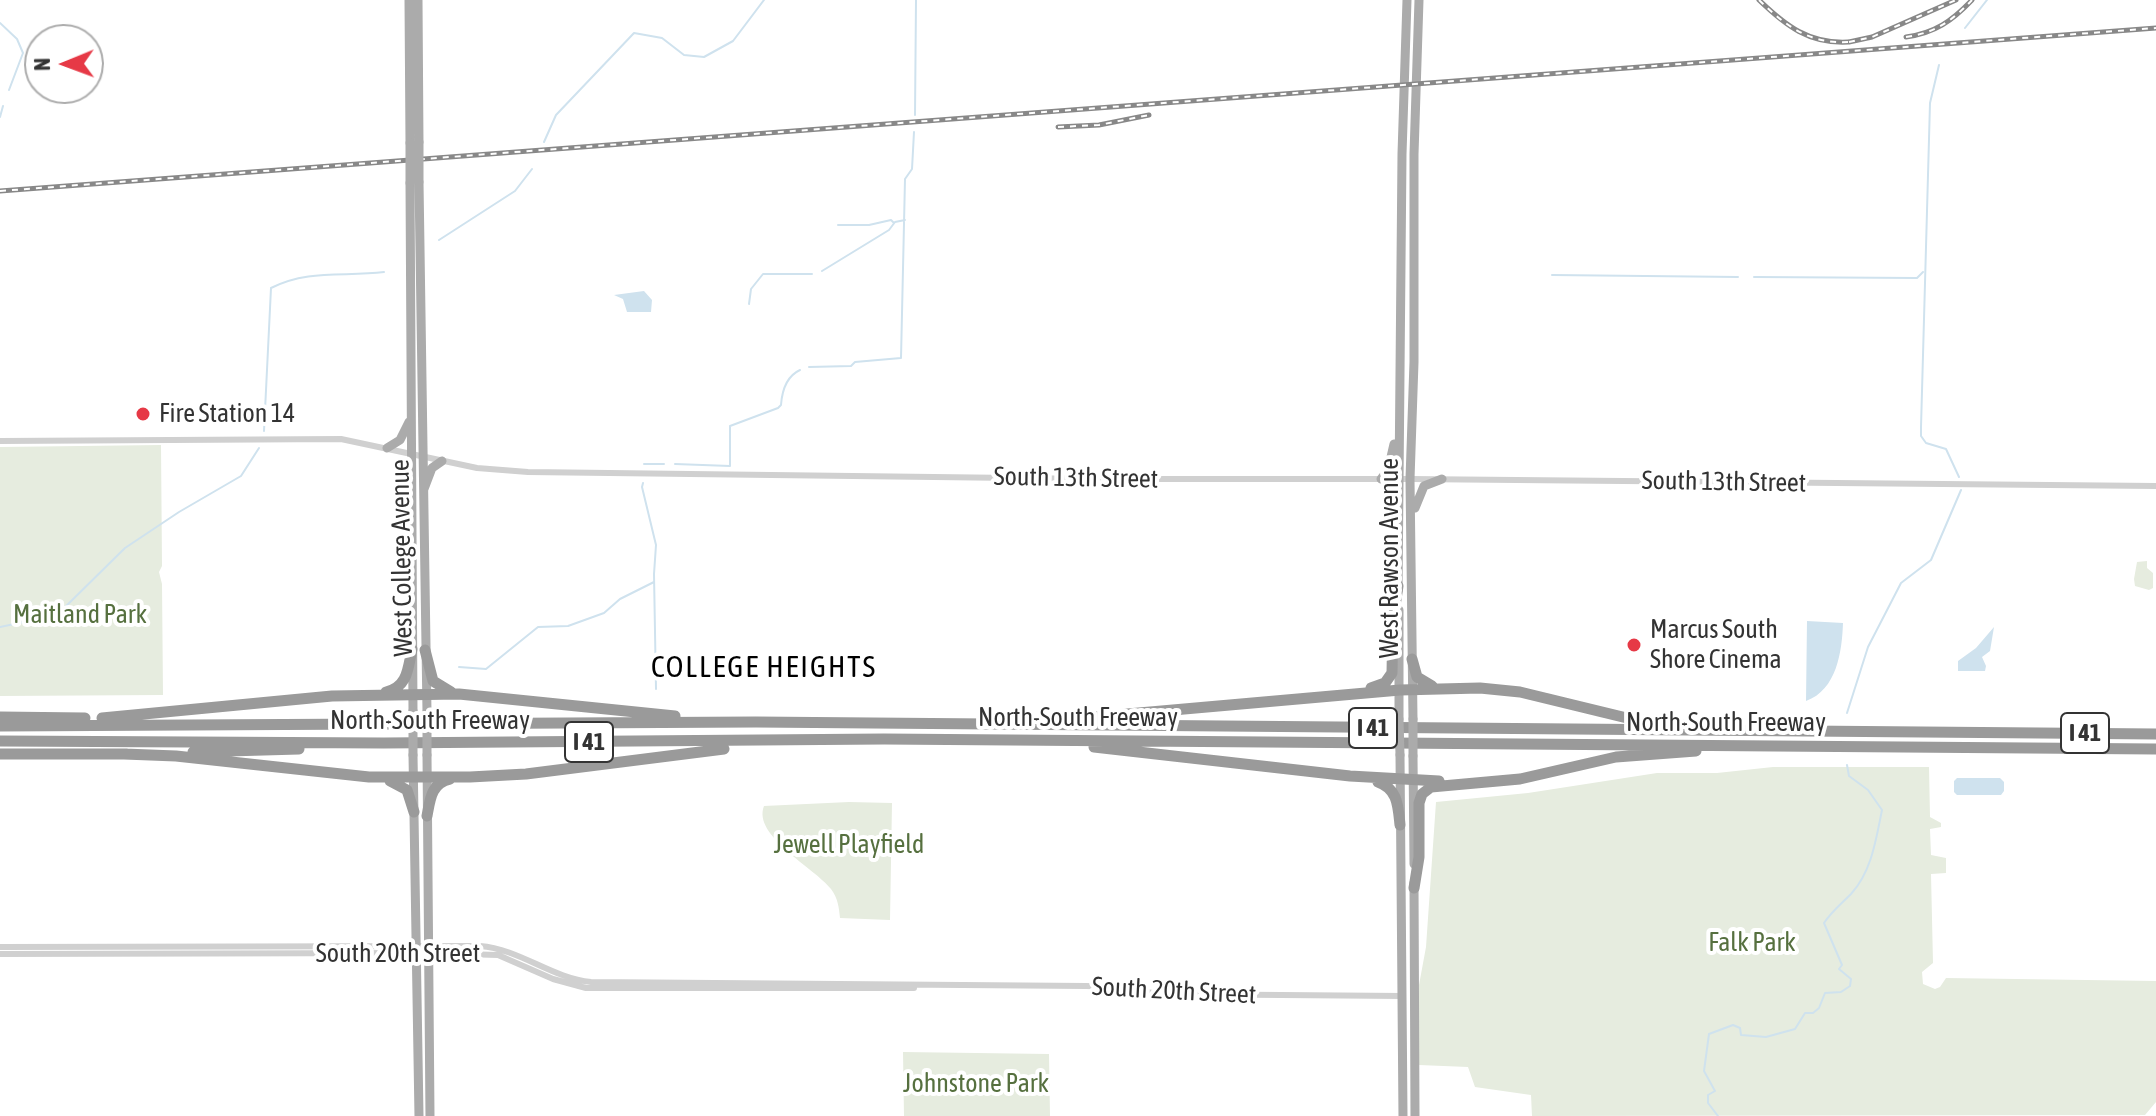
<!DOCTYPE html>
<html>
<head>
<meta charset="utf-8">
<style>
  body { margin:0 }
  #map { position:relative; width:2156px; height:1116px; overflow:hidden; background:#fff; font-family:"Asap Condensed",sans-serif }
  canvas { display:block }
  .north { position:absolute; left:24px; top:24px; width:80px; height:80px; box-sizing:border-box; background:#fff; border:2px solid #adadad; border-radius:50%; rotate:269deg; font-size:22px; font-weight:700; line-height:32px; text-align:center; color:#333 }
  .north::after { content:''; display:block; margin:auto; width:28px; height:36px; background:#e63946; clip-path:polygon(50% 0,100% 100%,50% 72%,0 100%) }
</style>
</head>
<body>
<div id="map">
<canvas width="2156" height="1116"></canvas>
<div class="north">N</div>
</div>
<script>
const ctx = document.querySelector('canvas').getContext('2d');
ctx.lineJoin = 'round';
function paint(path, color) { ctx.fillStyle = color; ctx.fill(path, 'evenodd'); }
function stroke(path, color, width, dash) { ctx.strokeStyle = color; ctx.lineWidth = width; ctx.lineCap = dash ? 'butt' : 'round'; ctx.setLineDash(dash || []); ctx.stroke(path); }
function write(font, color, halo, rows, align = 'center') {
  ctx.font = font + ' "Asap Condensed",sans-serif'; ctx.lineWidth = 8; ctx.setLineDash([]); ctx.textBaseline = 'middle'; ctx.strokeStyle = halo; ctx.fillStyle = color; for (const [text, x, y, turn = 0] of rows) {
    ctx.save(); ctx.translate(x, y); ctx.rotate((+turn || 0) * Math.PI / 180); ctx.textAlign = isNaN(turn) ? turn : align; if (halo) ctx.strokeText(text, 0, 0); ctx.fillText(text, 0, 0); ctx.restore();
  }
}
const green = new Path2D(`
  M161,445L162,566L159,572L162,584L163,695L0,696V447Z
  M2147,561V568L2153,573V588L2149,590L2135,586L2134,579L2137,562Z
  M1773,767H1929L1930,817L1941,823V827L1930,829L1931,855L1946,858V873L1931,874L1933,963L1922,972L1923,984L1935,989L1940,987L1946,978L2156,981V1102L2145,1115L1532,1116L1531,1095L1475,1087L1468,1067L1419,1065V985L1426,947L1436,802L1528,793L1657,773H1717Z
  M849,802L892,803L890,920L840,918C839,908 838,898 831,889C815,868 752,836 764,806Z
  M903,1052L1049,1054L1050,1116H904Z`);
const water = new Path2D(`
  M644,291L652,300L651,312H627L623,299L614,295Z
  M1807,621L1843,623C1842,651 1837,690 1806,701Z
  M1994,627L1990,651L1982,657L1986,666L1985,671H1958V661L1976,648Z
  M1957,778H2000L2004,782V791L2001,795H1957L1954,792V781Z`);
const stream = new Path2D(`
  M0,23L17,39L23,53L9,90
  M1965,28L1987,0
  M1939,65L1930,103L1921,427V436L1926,443L1946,449L1959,477
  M915,115L916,0
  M0,117L3,106
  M544,142L556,115L634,33L662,38L684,55L704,57L733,41L764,0
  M838,225H869L891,220L894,223
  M439,240L515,191L532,169
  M822,271L889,230L895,222L905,220
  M1552,275L1738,277
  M1754,277L1917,278L1923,272
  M749,304L751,289L763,274H812
  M809,367L851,366L855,362L901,358L905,179L912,169L914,132
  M264,431L271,288C308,269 344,277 384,272
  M644,464H664
  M675,464L730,466V426L778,408L781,405C782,391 787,376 800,370
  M643,483L642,487L656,545L654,574L656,689
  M0,627L57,615L125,548L179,512L241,476L259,448
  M459,667L486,669L538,627L568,626L604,613L620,599L654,582
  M1847,713L1868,647L1901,583L1931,560L1961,490
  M1718,1116L1708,1103V1095L1715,1091L1704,1071L1709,1034L1733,1025L1740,1028L1741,1035L1766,1037L1795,1029L1805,1013H1813L1819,1008L1825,993L1841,992L1850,986L1851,979L1839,969L1842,965L1824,923C1832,911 1841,904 1851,894C1872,871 1876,839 1882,810L1868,790L1849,776L1847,765`);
const minor = new Path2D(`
  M0,441L341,439L477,468L528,472L1096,479H1410L2156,486
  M0,947L480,946C520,949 551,978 591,982L1086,986L1115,987L1159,994L1403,996
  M428,953L498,955L553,979L586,988H914
  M0,954L417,953`);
const major = new Path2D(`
  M409,0L410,143
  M418,0L419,142
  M419,182L427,712
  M410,183L413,711
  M387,448L400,440L409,422
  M1381,479L1388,470L1394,444
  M424,489L432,468L442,461
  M1415,508L1424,486L1442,479
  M1398,591L1402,154L1407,0
  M1399,610V719
  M1413,719L1410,479L1414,362V154L1419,0
  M413,755L419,1116
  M427,755L430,1116
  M1400,755L1403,1116
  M1413,756L1414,864
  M1414,883L1415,1116`);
const highway = new Path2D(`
  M425,650L433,681L451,692
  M1412,659L1417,677L1432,686
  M1371,688L1385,683L1392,673L1393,620L1398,586
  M386,692C408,687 408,668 412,649
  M0,717L85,718
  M102,718L332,696L459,694L675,716
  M1082,718L1400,690L1480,688L1520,692L1631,719L1680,724
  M0,726L756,722L2156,734
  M0,741L384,743L884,739L2156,749
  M1094,747L1350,776L1439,781
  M193,752L299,749
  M0,754H127
  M124,754L176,756L369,777H470L526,774L724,749
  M390,781L407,790L414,812
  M1378,782C1398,789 1398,806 1400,825
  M427,816C430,800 431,783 450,779
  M1414,888L1419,857V803L1422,794L1431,787L1520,779L1616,757L1696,751`);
const rail = new Path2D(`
  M1759,0C1786,26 1809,44 1848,42
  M1906,37C1935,33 1952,21 1972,0
  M1849,42L1872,37L1956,0
  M1058,127L1099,125L1149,115
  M0,191L2156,28`);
const majorBridge = new Path2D(`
  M419,142V182
  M410,143V183
  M413,711V755
  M427,712V755
  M1399,719L1400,755
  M1413,719V756`);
const markers = [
  [143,414,8,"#e63946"],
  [1634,645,8,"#e63946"]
];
const shields = [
  [1373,728,48],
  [2085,733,48],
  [589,742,48]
];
const shieldNames = [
  ["I 41",1373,728],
  ["I 41",2085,733],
  ["I 41",589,742]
];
const poiNames = [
  ["Fire Station 14",159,414],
  ["Marcus South",1650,630],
  ["Shore Cinema",1650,660]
];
const streetNames = [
  ["South 13th Street",1076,478,1],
  ["South 13th Street",1724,482,1],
  ["West College Avenue",402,558,-91],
  ["West Rawson Avenue",1390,558,-90],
  ["North-South Freeway",1078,718],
  ["North-South Freeway",430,721],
  ["North-South Freeway",1726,723],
  ["South 20th Street",398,954],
  ["South 20th Street",1174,991,3]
];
const parkNames = [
  ["Maitland Park",80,615],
  ["Jewell Playfield",849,845],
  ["Falk Park",1752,943],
  ["Johnstone Park",976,1084]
];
const quarterNames = [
  ["COLLEGE HEIGHTS",764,668]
];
paint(green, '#e6ecdf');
paint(water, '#cfe2ee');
stroke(stream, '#cfe2ee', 2);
stroke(minor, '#d0d0d0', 6);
stroke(major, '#ababab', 9);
stroke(highway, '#9a9a9a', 11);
stroke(rail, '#888', 5);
stroke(rail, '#fff', 2, [6]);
stroke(majorBridge, '#ababab', 9);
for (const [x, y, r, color] of markers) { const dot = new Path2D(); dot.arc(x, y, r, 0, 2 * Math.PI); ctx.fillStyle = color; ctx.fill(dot); stroke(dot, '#fff', 3); }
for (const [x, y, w] of shields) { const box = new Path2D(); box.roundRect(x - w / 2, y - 20, w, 40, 6); ctx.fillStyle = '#fff'; ctx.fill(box); stroke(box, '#333', 2); }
write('bold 24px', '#333', null, shieldNames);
write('26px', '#333', '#fff', poiNames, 'left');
write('26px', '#333', '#fff', streetNames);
write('26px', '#56703f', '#fff', parkNames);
ctx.letterSpacing = '2px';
write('30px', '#000', '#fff', quarterNames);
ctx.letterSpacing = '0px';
</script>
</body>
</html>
